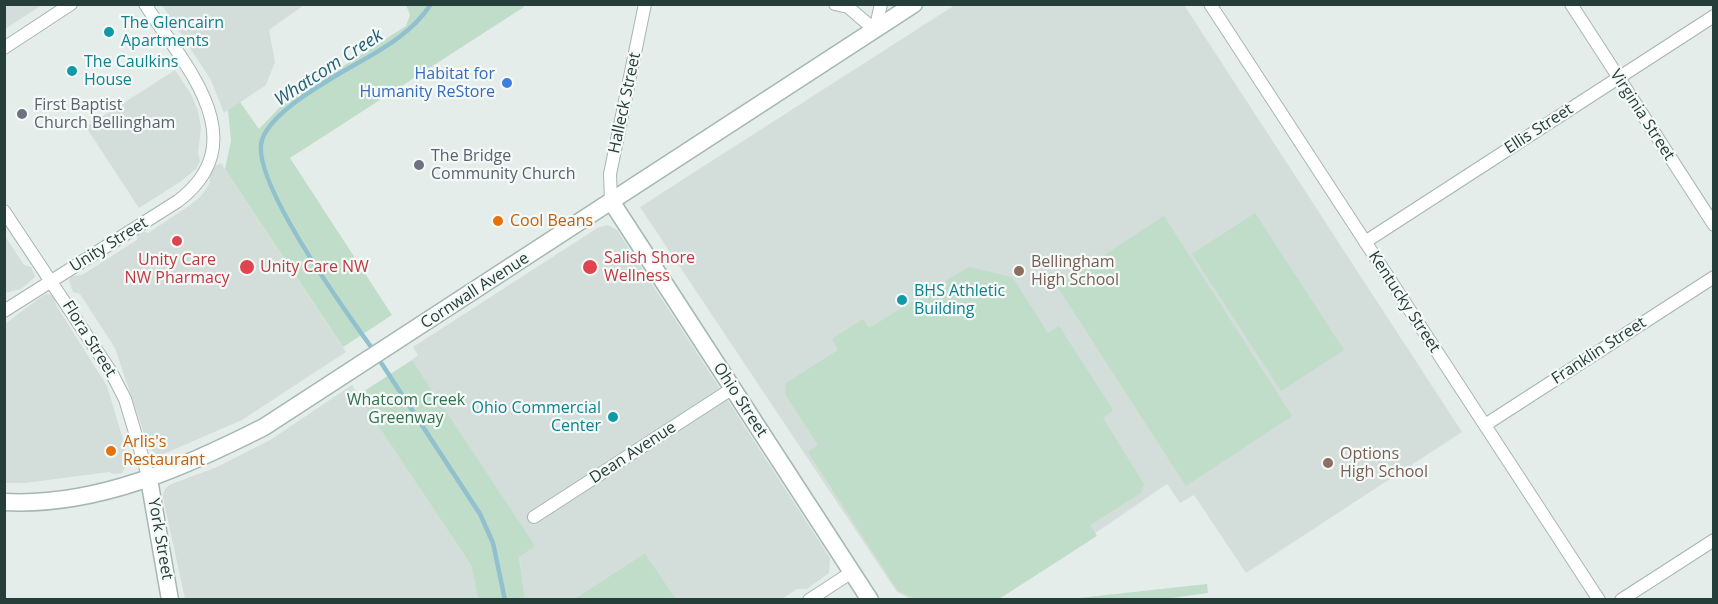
<!DOCTYPE html>
<html>
<head>
<meta charset="utf-8">
<style>
  body { margin:0 }
  #map { position:relative; width:1718px; height:604px; overflow:hidden; background:#e5edea; font-family:"Open Sans",sans-serif }
  canvas { display:block }
  .frame { position:absolute; inset:0; border:6px solid #253e39; pointer-events:none }
</style>
</head>
<body>
<div id="map">
<canvas width="1718" height="604"></canvas>
<div class="frame"></div>
</div>
<script>
const ctx = document.querySelector('canvas').getContext('2d');
ctx.lineJoin = 'round';
function paint(path, color) { ctx.fillStyle = color; ctx.fill(path, 'evenodd'); }
function stroke(path, color, width, dash) { ctx.strokeStyle = color; ctx.lineWidth = width; ctx.lineCap = dash ? 'butt' : 'round'; ctx.setLineDash(dash || []); ctx.stroke(path); }
function write(font, color, halo, rows, align = 'center') {
  ctx.font = font + ' "Open Sans",sans-serif'; ctx.lineWidth = 4.5; ctx.setLineDash([]); ctx.textBaseline = 'middle'; ctx.strokeStyle = halo; ctx.fillStyle = color; for (const [text, x, y, turn = 0] of rows) {
    ctx.save(); ctx.translate(x, y); ctx.rotate((+turn || 0) * Math.PI / 180); ctx.textAlign = isNaN(turn) ? turn : align; if (halo) ctx.strokeText(text, 0, 0); ctx.fillText(text, 0, 0); ctx.restore();
  }
}
const built = new Path2D(`
  M5,4H42V5L5,29Z
  M162,5H304L269,30L275,62L266,85L224,113L211,80Z
  M955,5H1184L1462,432L1246,573L1194,495L1180,503L1167,484L999,599H911L897,592L640,207Z
  M175,70L191,94L198,111L201,128L198,153L200,161L196,169L180,182L139,208L86,127Z
  M221,163L346,352L242,420L159,456L149,448L115,348L80,294L73,292L69,281L71,276L82,275L137,240L138,234L143,231L148,233L189,206L201,196L210,183L209,176L215,166Z
  M608,225L617,230L830,558L829,573L807,589H797L782,599H676L645,553L574,599H525L519,556L534,546L412,360L418,355L413,347L599,227Z
  M5,236L24,265L31,267L35,277L21,289L5,293Z
  M45,294L54,295L56,305L107,386L125,446L128,463L122,473L114,474L109,472L25,483H5V324Z
  M352,385L471,565L478,599H185L163,497L164,491L169,485L217,467L270,440Z`);
const green = new Path2D(`
  M406,5L523,4L524,7L290,158L392,315L343,347L225,169L231,141L228,110L240,102L259,129L281,106L406,26L410,15Z
  M1255,213L1344,350L1281,391L1192,254Z
  M1164,216L1292,416L1186,486L1057,286Z
  M969,267L1012,277L1048,333L1059,326L1113,410L1103,418L1144,484L1141,493L1090,525L1097,536L999,599H917L898,591L808,452L818,445L785,394L786,383L838,350L832,339L863,319L869,328Z
  M412,360L535,546L519,557L525,599H478L471,565L358,395Z
  M645,553L676,599H574Z
  M1207,584L1208,593L1157,600L1069,599Z`);
const stream = new Path2D(`
  M374,351C348,315 249,179 262,140C270,115 315,88 337,75C371,55 409,38 431,4
  M378,358L480,514L493,543L505,600`);
const street = new Path2D(`
  M835,4L848,7L875,30L881,4
  M1210,4L1599,600
  M1571,4L1714,225
  M4,48L71,4
  M611,201L610,174L645,4
  M4,211L111,372L125,399L149,479
  M1365,242L1714,16
  M4,311L178,201C258,140 183,64 145,4
  M1485,425L1714,277
  M534,517L733,388
  M809,600L852,572
  M1621,600L1714,540`);
const secondary = new Path2D(`
  M611,201L870,600
  M149,479L170,600
  M4,502C96,507 185,467 264,427L914,4`);
const markers = [
  [109,32,6,"#0f9aa8"],
  [72,71,6,"#0f9aa8"],
  [507,83,6,"#3f7fe0"],
  [22,114,6,"#6b7280"],
  [419,165,6,"#6b7280"],
  [498,221,6,"#e8710a"],
  [177,241,6,"#e0444e"],
  [247,267,8,"#e0444e"],
  [590,267,8,"#e0444e"],
  [1019,271,6,"#8d6e63"],
  [902,300,6,"#0f9aa8"],
  [613,417,6,"#0f9aa8"],
  [111,451,6,"#e8710a"],
  [1328,463,6,"#8d6e63"]
];
const cultureNames = [
  ["The Glencairn",121,23],
  ["Apartments",121,41],
  ["The Caulkins",84,62],
  ["House",84,80],
  ["BHS Athletic",914,291],
  ["Building",914,309],
  ["Ohio Commercial",601,408,"right"],
  ["Center",601,426,"right"]
];
const shopNames = [
  ["Habitat for",495,74],
  ["Humanity ReStore",495,92]
];
const streetNames = [
  ["Halleck Street",625,103,-78],
  ["Virginia Street",1642,115,57],
  ["Ellis Street",1539,129,-33],
  ["Unity Street",109,245,-32],
  ["Cornwall Avenue",475,291,-33],
  ["Kentucky Street",1404,302,57],
  ["Flora Street",89,339,58],
  ["Franklin Street",1599,351,-33],
  ["Ohio Street",740,400,57],
  ["Dean Avenue",633,453,-33],
  ["York Street",160,539,80]
];
const worshipNames = [
  ["First Baptist",34,105],
  ["Church Bellingham",34,123],
  ["The Bridge",431,156],
  ["Community Church",431,174]
];
const foodNames = [
  ["Cool Beans",510,221],
  ["Arlis's",123,442],
  ["Restaurant",123,460]
];
const healthNames = [
  ["Salish Shore",604,258],
  ["Wellness",604,276],
  ["Unity Care",177,260,"center"],
  ["NW Pharmacy",177,278,"center"],
  ["Unity Care NW",260,267]
];
const educationNames = [
  ["Bellingham",1031,262],
  ["High School",1031,280],
  ["Options",1340,454],
  ["High School",1340,472]
];
const parkNames = [
  ["Whatcom Creek",406,400],
  ["Greenway",406,418]
];
const waterNames = [
  ["Whatcom Creek",329,68,-33]
];
paint(built, '#d3ddd9');
paint(green, '#c0ddca');
stroke(stream, '#91c0ce', 4.5);
stroke(street, '#a8b5b1', 14);
stroke(secondary, '#a4b8b3', 19);
stroke(street, '#fff', 12);
stroke(secondary, '#fff', 16);
for (const [x, y, r, color] of markers) { const dot = new Path2D(); dot.arc(x, y, r, 0, 2 * Math.PI); ctx.fillStyle = color; ctx.fill(dot); stroke(dot, '#f5faf8', 2); }
write('16px', '#0d838f', '#f5faf8', cultureNames, 'left');
write('16px', '#366cbe', '#f5faf8', shopNames, 'right');
write('16px', '#253e39', '#f5faf8', streetNames);
write('16px', '#5b616d', '#f5faf8', worshipNames, 'left');
write('16px', '#c56008', '#f5faf8', foodNames, 'left');
write('16px', '#be3a42', '#f5faf8', healthNames, 'left');
write('16px', '#785e54', '#f5faf8', educationNames, 'left');
write('16px', '#327250', '#f5faf8', parkNames);
write('italic 18px', '#236176', '#f5faf8', waterNames);
</script>
</body>
</html>
